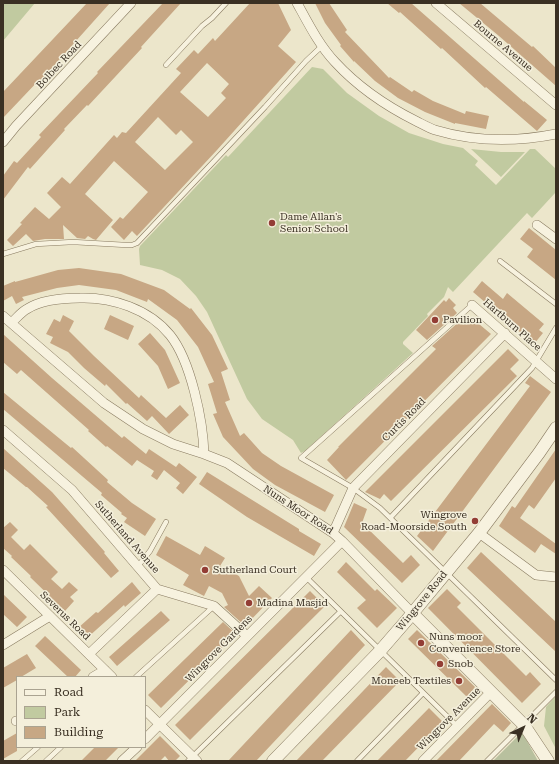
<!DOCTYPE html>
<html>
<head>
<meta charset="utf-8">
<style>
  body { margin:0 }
  #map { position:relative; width:559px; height:764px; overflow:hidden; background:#ece6cb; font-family:"Roboto Serif",serif }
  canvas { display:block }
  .frame { position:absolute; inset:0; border:4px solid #3a3023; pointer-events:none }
  .legend { position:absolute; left:16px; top:676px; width:130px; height:72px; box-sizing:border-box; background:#f4efdb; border:1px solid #aaa391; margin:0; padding:5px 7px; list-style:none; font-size:12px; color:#3a3023 }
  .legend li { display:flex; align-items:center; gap:8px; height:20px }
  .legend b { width:20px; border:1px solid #aaa391 }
  .north { position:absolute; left:503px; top:708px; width:40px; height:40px; -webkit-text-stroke:3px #f4efdb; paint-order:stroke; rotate:44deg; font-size:11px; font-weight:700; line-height:16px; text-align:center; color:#3a3023 }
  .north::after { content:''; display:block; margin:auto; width:14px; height:18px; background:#3a3023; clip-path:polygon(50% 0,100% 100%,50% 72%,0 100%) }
</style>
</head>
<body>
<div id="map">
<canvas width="559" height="764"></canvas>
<div class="frame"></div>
<ul class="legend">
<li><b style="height:5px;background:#f7f2df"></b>Road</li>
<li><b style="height:11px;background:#c1caa0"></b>Park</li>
<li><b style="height:11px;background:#c7a784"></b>Building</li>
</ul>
<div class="north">N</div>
</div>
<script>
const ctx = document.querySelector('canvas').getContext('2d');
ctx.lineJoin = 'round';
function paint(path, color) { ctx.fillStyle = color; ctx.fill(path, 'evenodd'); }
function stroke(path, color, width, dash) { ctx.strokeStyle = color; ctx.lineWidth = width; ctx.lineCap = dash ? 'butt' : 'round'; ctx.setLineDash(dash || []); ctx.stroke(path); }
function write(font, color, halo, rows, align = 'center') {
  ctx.font = font + ' "Roboto Serif",serif'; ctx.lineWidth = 3; ctx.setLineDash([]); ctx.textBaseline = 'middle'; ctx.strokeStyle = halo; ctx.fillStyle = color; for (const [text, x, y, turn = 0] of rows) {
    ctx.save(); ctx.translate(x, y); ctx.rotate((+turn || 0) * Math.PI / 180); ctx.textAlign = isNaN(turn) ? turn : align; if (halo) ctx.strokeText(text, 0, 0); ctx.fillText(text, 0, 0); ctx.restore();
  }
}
const green = new Path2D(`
  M3,3H35L3,41Z
  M312,67L323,69L347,93L379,116L409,133L443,144L463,148L478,161L475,165L496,185L530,149H535L556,169V192L532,218L527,213L453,292L448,287L444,297L427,314L428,316L403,342V344L413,353L305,451L301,453L293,440L262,419L247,399L207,312L196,296L180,279L162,270L140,265L139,249L140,246L226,155L228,157Z
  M471,149L501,152H525L501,177Z
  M556,696V749L544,726L546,707Z`);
const cemetery = new Path2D(`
  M522,732L538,761H493Z`);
const building = new Path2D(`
  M87,3H110L41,80L40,79L3,118V92Z
  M163,3H181L141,47L142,48L88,106L87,105L64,129L65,130L30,169L28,167L3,200V176L14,161L17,163L41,137L39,135L98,73L97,72Z
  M250,3H278L291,30L278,46L296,62L217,150L137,236L132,231L124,240L111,227L120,217L123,219L148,192L114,161L85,194L113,220L96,240L93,239L88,236L85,239L77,238L63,225L64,239H45L33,241L26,234L13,246L7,240L22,224L20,223L35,207L49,219L61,207L47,193L62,177L70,184L114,135L117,138L122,132L126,133L181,73L176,69L194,50L198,54L213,38L215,41ZM207,63L229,84L221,93L226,98L208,117L180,92ZM158,117L176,135L181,130L193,142L165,170L135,142Z
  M315,3H329L347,30L345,32L389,78L390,77L412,92L414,90L433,101L465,114L466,111L489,116L486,129L455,123V124L425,112L398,98L375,81L354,61V62L340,46L341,45L325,23Z
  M387,3H411L524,102V101L547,120L537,131L486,87L485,88L442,48L441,49L400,12L399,13Z
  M459,3H480L532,47L533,46L556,68V86L499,36Z
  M529,228L556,250V280L527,257L533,249L520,239Z
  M79,268L121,274L164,290L190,309L191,308L212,335L228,369L221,372L230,400L225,402L240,436L244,433L262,453L281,466L334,495L325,512L275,485L253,469L223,437L213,414L217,413L208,384L214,382L198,347L177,320L148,299L147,302L116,290L79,285L57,288L22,297L24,300L16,304L12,296L3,301V286L15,281V282L58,270Z
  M482,281L503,299L507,293L544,324L539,330L543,333L534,344L473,292Z
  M449,298L456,305L453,308L457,313L427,340L416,330L444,300L446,302Z
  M63,315L74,321L69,331L94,356L139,398L141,395L166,418L180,405L189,415L169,434L152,416L147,421L127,403L126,404L106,384L105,386L84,368L68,352L50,343L53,337L46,334L54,319L60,322Z
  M110,315L134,326L128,340L104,329Z
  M462,319L464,322L467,319L470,323L473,319L491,334L346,480L327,460L339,447H338L436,349L432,346Z
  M150,333L165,350L180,383L168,389L158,366L138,344Z
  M3,334L52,378L122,438L124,436L146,454L149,449L176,467L179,463L197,477L183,494L176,488L180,483L164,470L157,480L151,476L154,471L137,460L132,466L107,446L106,447L88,431L89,430L21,370L17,374L3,362Z
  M508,349L519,360L510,369L517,376L391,501L384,494L380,499L365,492Z
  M530,376L551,392L433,551L417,536L530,386L525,383Z
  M3,392L71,448L72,447L108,480L107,482L132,503L156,519L145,536L124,522L127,518L121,514L122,513L101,495L102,493L3,409Z
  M3,448L52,492L105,552L104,553L119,571L111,578L46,507L48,506L27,487H26L3,468Z
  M556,449V478L534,509L529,505L520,518L556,544V554L541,544L535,553L499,526L512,506L515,508Z
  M207,472L299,529V531L321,544L314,556L247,517L199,484Z
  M354,503L367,509L362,523L403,563L411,555L420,565L402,583L344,527Z
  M10,522L18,530L11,537L24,550L30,544L58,572L51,579L62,589L69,582L78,590L70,597L74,601L65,611L30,577L31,576L11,557L12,556L3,548V528Z
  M166,536L200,555L205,546L225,558L220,566L239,576L249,596L259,586L272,598L245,626L224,607L228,605L222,593L209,586L204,596L183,585L189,575L156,555Z
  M481,552L556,622V652L467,568Z
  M346,562L375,591L377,589L397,608L377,628L357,608L366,600L337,572Z
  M132,582L141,593L125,607L124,605L87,638L78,628L96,612L98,613Z
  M447,589L461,603L457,607L526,676L530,672L541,684L522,703L428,608Z
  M310,591L325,606L190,740L175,725Z
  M3,594L27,617L17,627L3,614Z
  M161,611L170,620L117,666L109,657Z
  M223,622L236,634L161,708L148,695Z
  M351,630L365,645L256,761H228Z
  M417,630L475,687L467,697L408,639Z
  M45,636L81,670L75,677H68L35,646Z
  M27,654L36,668L21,677H17V680L3,688V668Z
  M386,667L400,681L322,761H296Z
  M492,704L511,723L503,732L494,724L459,761H436Z
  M429,708L443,722L405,761H377Z
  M17,733V751L3,759V741Z
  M160,736L180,756L175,761H169L165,756L160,761H135Z
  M95,747H119L105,761H81Z`);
const service = new Path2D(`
  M166,65L202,26L212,18L226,3
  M3,254L36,244L73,242L126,245H132L137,243L265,107L306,61L322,46
  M500,261L556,304
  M472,305L301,458L353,488L380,508L556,680
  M391,517L532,368L556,328
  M138,566L150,551L166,522
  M307,578L457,726
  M136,677L214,606
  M22,761L38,747
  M46,761L61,747
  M188,761L340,612
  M357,761L423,693
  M487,761L556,692`);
const minor = new Path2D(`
  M297,3C308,23 319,45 335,62C358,87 386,106 416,121C422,124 429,128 435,130C475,142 516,142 556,134
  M436,3L556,105
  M3,142L16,126L131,3
  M537,225L556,239
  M472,305L556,379
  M3,316L104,403L143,429L173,444L204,454L227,463L333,533L342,541L412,613
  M11,323C16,319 21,312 27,309C41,300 64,298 80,298C112,297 149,309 170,335C191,361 203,421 204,454
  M3,430L72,490L157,589L214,606L247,636
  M333,533L353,488L505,333
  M479,533L536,575L556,577
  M3,570L112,677
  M3,645L50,616
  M89,654L157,589
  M93,677L105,670
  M145,710L197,761
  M16,721H17
  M145,739L342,541
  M122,761L137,747
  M423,761L491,692`);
const tertiary = new Path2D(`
  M412,613L524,725L548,761
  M273,761L380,651L406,621L479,533L539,453L556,428`);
const markers = [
  [272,223,4,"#933d35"],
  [435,320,4,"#933d35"],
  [475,521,4,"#933d35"],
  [205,570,4,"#933d35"],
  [249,603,4,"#933d35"],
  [421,643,4,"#933d35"],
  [440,664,4,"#933d35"],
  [459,681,4,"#933d35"]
];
const streetNames = [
  ["Bourne Avenue",503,46,40],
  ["Bolbec Road",59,65,-47],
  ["Hartburn Place",512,325,41],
  ["Curtis Road",404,420,-45],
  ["Nuns Moor Road",298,510,33],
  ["Sutherland Avenue",127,537,49],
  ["Wingrove Road",422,601,-51],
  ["Severus Road",65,616,44],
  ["Wingrove Gardens",219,649,-45],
  ["Wingrove Avenue",449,719,-45]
];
const poiNames = [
  ["Dame Allan's",280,217],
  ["Senior School",280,229],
  ["Pavilion",443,320],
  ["Wingrove",467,515,"right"],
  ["Road-Moorside South",467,527,"right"],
  ["Sutherland Court",213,570],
  ["Madina Masjid",257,603],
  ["Nuns moor",429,637],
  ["Convenience Store",429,649],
  ["Snob",448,664],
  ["Moneeb Textiles",451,681,"right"]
];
paint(green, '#c1caa0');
paint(cemetery, '#b8c09e');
paint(building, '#c7a784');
stroke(service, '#887a60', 5.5);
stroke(minor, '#887a60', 10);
stroke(tertiary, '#887a60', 13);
stroke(service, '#f7f2df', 4.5);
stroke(minor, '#f7f2df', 9);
stroke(tertiary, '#f7f2df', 12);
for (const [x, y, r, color] of markers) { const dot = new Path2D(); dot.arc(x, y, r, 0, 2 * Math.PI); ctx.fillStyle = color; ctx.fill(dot); stroke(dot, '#f4efdb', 1.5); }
write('10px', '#3a3023', '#f4efdb', streetNames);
write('10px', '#3a3023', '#f4efdb', poiNames, 'left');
</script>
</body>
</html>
